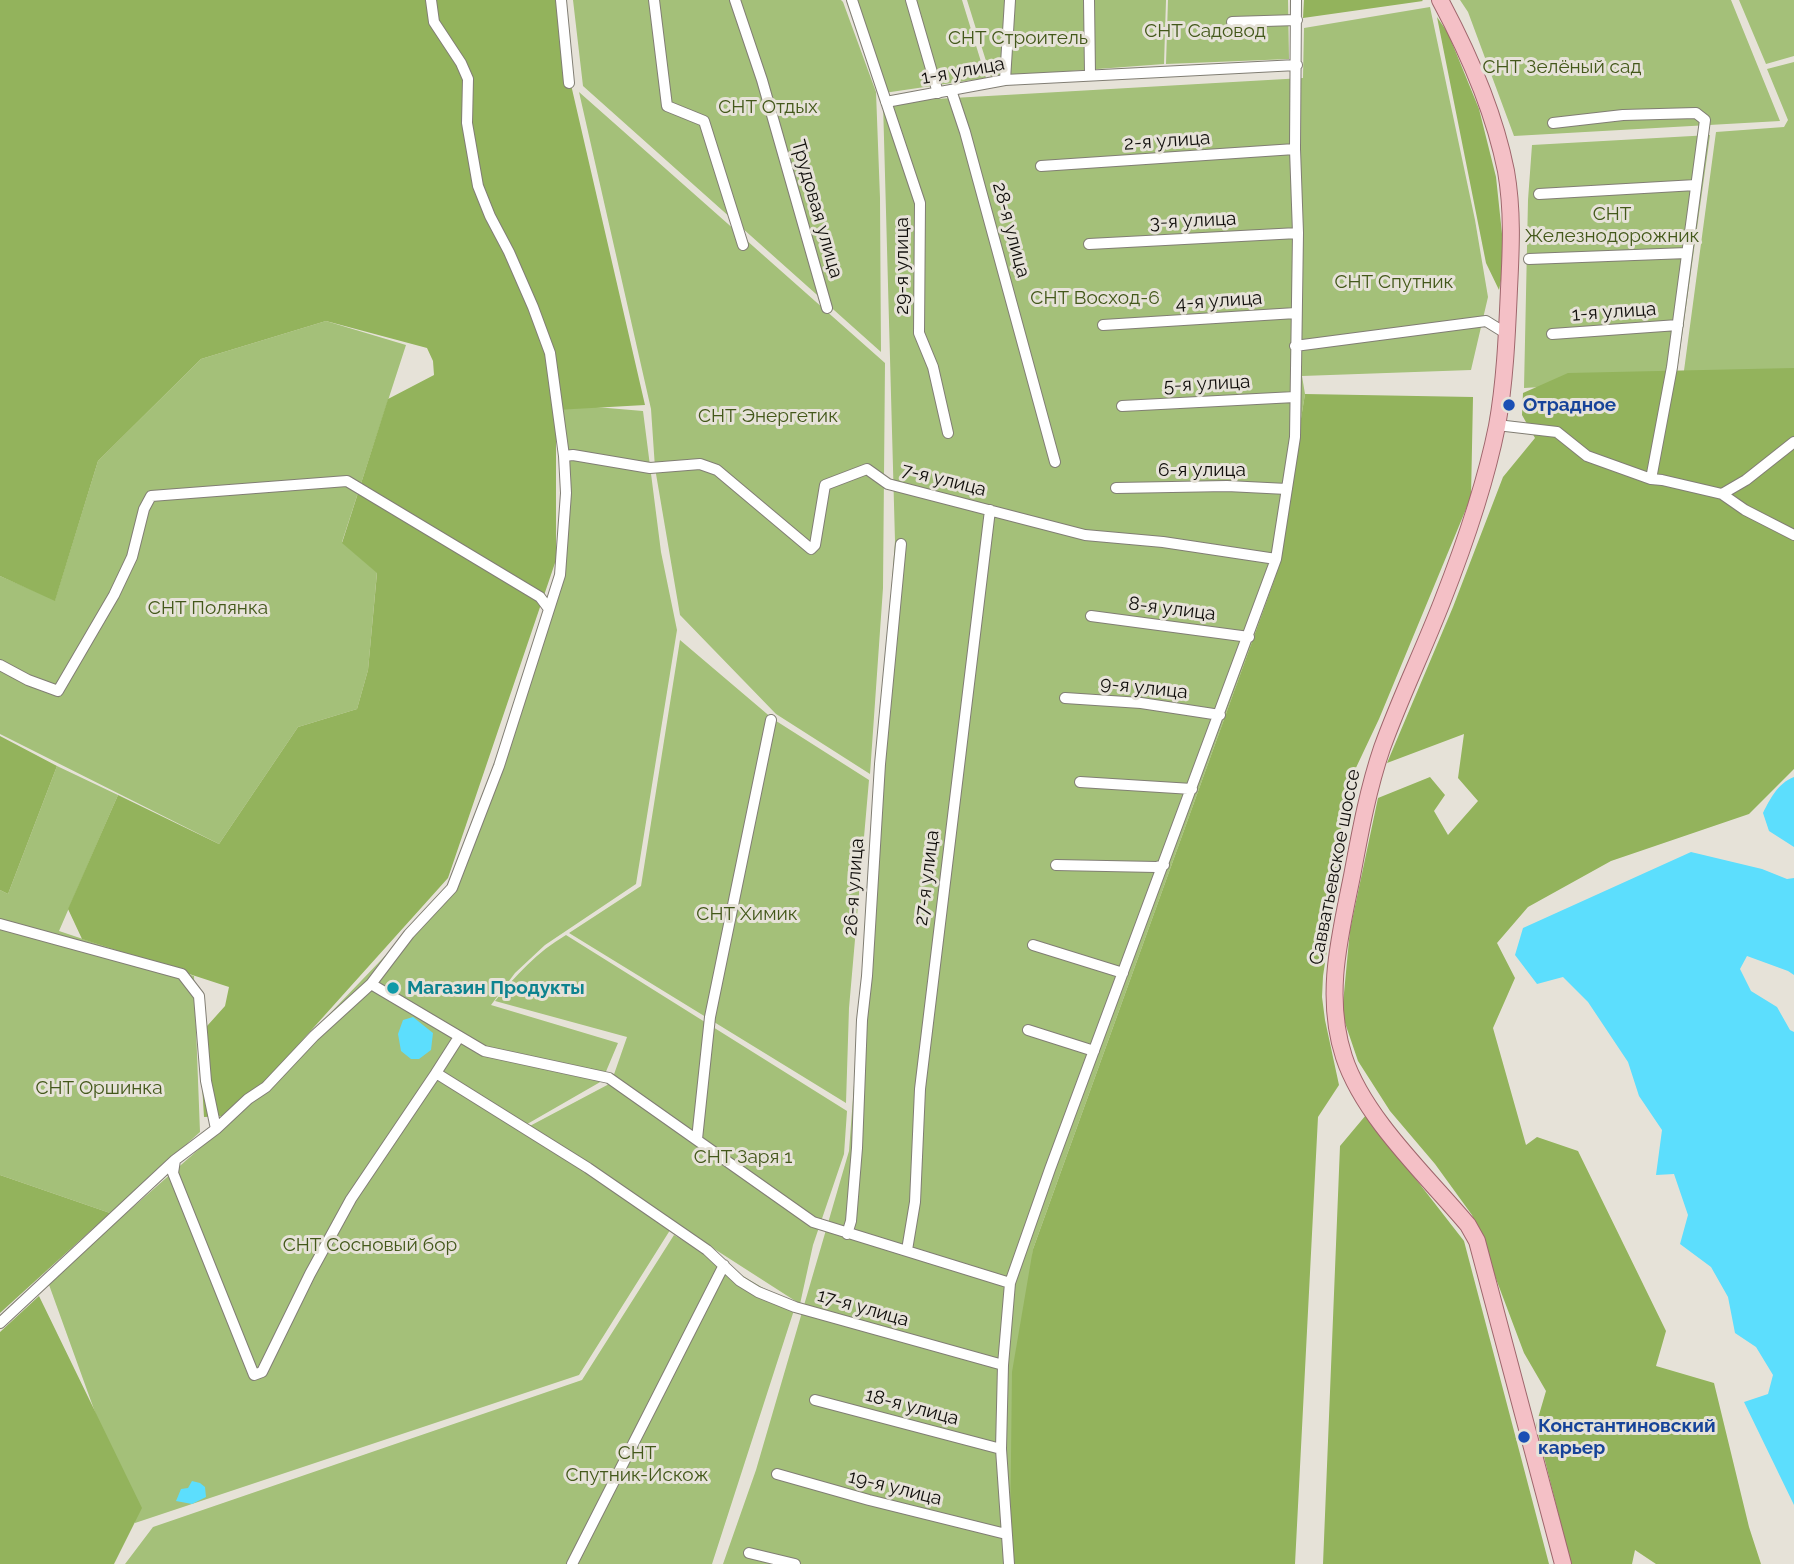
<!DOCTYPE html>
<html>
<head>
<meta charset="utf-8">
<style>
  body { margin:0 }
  canvas { display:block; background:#e6e2d8 }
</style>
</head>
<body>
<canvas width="1794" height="1564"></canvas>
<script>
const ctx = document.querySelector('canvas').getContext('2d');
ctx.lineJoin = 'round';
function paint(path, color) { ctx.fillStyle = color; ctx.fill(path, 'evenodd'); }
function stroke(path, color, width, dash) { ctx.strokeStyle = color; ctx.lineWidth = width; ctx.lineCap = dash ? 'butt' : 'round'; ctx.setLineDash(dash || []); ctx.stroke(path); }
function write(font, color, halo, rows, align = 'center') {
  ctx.font = font + ' Raleway,sans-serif'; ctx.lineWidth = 6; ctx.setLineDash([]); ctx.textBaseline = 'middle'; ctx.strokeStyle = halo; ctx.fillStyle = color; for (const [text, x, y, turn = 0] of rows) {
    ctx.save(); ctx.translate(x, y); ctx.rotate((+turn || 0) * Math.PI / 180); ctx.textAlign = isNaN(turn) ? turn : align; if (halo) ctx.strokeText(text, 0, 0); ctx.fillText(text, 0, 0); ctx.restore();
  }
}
const green = new Path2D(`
  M573,0H841L843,2L876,92L880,198L881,352L583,86Z
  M854,0H962L986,78L884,93Z
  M967,0H1166L1164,64L991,77Z
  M1168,0H1288L1289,59L1166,64Z
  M1460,0H1731L1780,121L1514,136L1468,12Z
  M1739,0H1794V56L1766,64Z
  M1430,7L1475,220L1488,297L1471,370L1302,376L1305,394L1275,578L1033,1249L1013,1564H723L756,1470L849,1151L895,541L883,102L1303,78L1304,28Z
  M1794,62V375L1683,378L1716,132L1784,127L1788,120L1767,69Z
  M579,92L885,363L883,588L870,774L776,714L680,615L655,468L651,409Z
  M1710,135L1676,379L1524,388L1528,200L1532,145Z
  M326,321L406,345L342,542L377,572L368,670L357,709L298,727L219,844L0,734V576L55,600L98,461L201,359Z
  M560,404L643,411L661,552L677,630L636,884L545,945L515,973L491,1005L618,1043L602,1081L522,1127L672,1227L579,1375L135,1523L48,1282L207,1142L449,889L566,573Z
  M680,640L773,719L869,780L849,1008L846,1103L569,933L641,886Z
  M57,766L118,795L59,931L194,976L200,1132L110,1213L0,1175V890L8,894Z
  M566,935L847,1111L844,1154L813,1245L800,1304L526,1128L611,1083L627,1037L495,1001C516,975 537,952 566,935Z
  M674,1235L795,1307L712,1564H125L153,1527L582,1380Z`);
const forest = new Path2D(`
  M0,0H563L572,89L645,405L556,410V560L448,878L262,1085L227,1116L204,1117L199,1035L225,1006L229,987L82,939L68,909L118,795L219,844L298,727L357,709L368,670L377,573L342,543L388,399L434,375L433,361L427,348L326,321L201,359L98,461L55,601L0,576Z
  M1304,0H1422L1423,1L1303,18Z
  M1437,17L1448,33L1479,109L1496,177L1505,262L1499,290L1486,263Z
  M1794,368V769L1749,814L1611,861L1528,907L1497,943L1515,978L1493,1028L1526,1145L1537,1137L1578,1151L1666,1331L1656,1366L1714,1383L1749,1527L1761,1564H1656L1635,1550L1632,1564H1571L1536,1425L1546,1391L1524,1353L1472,1215L1435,1164L1390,1111L1358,1061L1342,1014L1350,930L1378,798L1430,777L1445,795L1434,811L1448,835L1478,801L1458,778L1464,734L1387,763L1453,607L1503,477L1535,438L1522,415L1523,393L1568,373Z
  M1305,394L1473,397L1471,497L1379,719L1345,791L1341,823L1342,851L1323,976L1322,997L1325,1020L1339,1085L1318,1117L1295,1564H1013L1010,1541L1012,1372L1033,1249L1275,578Z
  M0,736L57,766L8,894L0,890Z
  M1366,1115L1464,1241L1549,1564H1323L1340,1146Z
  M0,1175L110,1213L0,1313Z
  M39,1296L142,1508L114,1564H0V1332Z`);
const water = new Path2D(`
  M1794,777V847L1769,831L1763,813C1770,799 1778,783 1794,777Z
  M1691,852L1762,869L1787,879L1794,878V975L1788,971L1747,956L1740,969L1751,991L1777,1007L1790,1030L1794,1032V1505L1744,1402L1768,1394L1773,1375L1756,1347L1735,1333L1728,1297L1711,1267L1680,1244L1688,1215L1674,1174L1656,1175L1662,1130L1639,1096L1628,1062L1588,1002L1563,977L1537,984L1515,955L1523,928Z
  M413,1017L433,1033L431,1050L419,1059H411L401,1051L398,1034L403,1020Z
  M192,1481L200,1483L205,1487L206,1497L192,1504L176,1501L181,1489L188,1488Z`);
const minor = new Path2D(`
  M561,0L569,83
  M654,0L667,106L704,121L743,245
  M735,0L762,80L827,308
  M852,0L920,203L919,333L933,367L948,433
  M911,0L938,93
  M1089,0L1090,74
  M1232,22L1297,20
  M1005,80L1010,0
  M951,90L965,132L1055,462
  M886,102L1005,80L1297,65
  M1553,123L1623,115L1696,113L1705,120L1672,367L1651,479
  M1041,166L1295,149
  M1539,194L1696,185
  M1089,244L1298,233
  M1529,259L1687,253
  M1103,325L1296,313
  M1552,334L1678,325
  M1295,346L1486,321L1507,334
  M1122,406L1295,397
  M1497,425L1557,432L1587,456L1651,479L1662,480L1722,494L1745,510L1794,535
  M564,456L573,455L650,468L700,464L717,470L811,549L815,545L825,485L867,469L888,484L1085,535L1163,542L1276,559
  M1116,488L1227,486L1287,489
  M1722,494L1746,480L1794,442
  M1091,616L1249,637
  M0,665L28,680L58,691L114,595L132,557L144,509L151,496L347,481L540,597L549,609
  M1065,698L1141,703L1220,715
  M1080,782L1192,789
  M1056,865L1156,867L1164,865
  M0,924L182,974L199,996L206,1081L216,1129
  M1033,945L1123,973
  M371,984L484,1051L609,1078L813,1222L1010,1283
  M1028,1030L1094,1051
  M459,1037L436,1073L588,1168L707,1250L740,1281L758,1292L795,1307L1003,1365
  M697,1139L710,1017L771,720
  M175,1160L173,1173L254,1375L262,1372L310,1274L351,1199L436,1073
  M847,1234L851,1221L857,1148L862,1020L867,976L880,764L901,544
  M907,1250L915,1202L920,1089L990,510
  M0,1323L175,1160L216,1129L248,1099L266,1087L314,1036L371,984L409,934L452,888L499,766L560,575L566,493L564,456L550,353L533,307L509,252L490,216L478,186L467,123L468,79L461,63L434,22L431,0
  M815,1400L1001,1449
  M777,1474L869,1500L1006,1534
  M749,1553L795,1564
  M572,1564L724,1265
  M1009,1564L1001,1449L1003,1365L1010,1283L1050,1169L1276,559L1295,437L1298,233L1295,149L1296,0`);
const primary = new Path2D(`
  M1440,0C1469,54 1494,111 1506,171C1513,211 1511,249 1509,289C1507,334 1505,382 1497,426C1485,486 1464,546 1442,602C1423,651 1400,698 1382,748C1368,789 1360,833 1352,876C1340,936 1324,996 1344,1057C1364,1118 1427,1176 1468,1225L1477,1241L1563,1564`);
const markers = [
  [1509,405,7,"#1a4fb4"],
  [393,988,7,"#0f9aa8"],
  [1524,1437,7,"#1a4fb4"]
];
const parkNames = [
  ["СНТ Садовод",1205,31],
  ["СНТ Строитель",1018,38],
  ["СНТ Зелёный сад",1562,67],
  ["СНТ Отдых",768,107],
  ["СНТ",1612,214],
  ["Железнодорожник",1612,236],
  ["СНТ Спутник",1394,282],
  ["СНТ Восход-6",1095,298],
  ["СНТ Энергетик",768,416],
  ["СНТ Полянка",208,608],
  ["СНТ Химик",747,914],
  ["СНТ Оршинка",99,1088],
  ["СНТ Заря 1",743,1157],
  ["СНТ Сосновый бор",370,1245],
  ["СНТ",637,1453],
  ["Спутник-Искож",637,1475]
];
const streetNames = [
  ["1-я улица",963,71,-10],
  ["2-я улица",1167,141,-4],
  ["Трудовая улица",817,209,74],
  ["3-я улица",1193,221,-3],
  ["28-я улица",1011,230,75],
  ["29-я улица",902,266,-90],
  ["4-я улица",1219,301,-4],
  ["1-я улица",1614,312,-4],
  ["5-я улица",1207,384,-3],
  ["6-я улица",1202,470],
  ["7-я улица",944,480,14],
  ["8-я улица",1172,609,7],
  ["9-я улица",1144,688,6],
  ["Савватьевское шоссе",1335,867,-79],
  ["27-я улица",927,878,-83],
  ["26-я улица",854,887,-86],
  ["17-я улица",863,1308,16],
  ["18-я улица",912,1407,15],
  ["19-я улица",895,1488,14]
];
const transitNames = [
  ["Отрадное",1523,405],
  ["Константиновский",1538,1426],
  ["карьер",1538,1448]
];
const cultureNames = [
  ["Магазин Продукты",407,988]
];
paint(green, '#a4c079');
paint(forest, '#93b35c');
paint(water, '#5cdefd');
stroke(minor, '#817e74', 12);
stroke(primary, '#9f666c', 18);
stroke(minor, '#fff', 10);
stroke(primary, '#f4c0c6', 16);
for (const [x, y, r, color] of markers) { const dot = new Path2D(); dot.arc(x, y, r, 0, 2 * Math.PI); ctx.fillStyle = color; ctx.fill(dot); stroke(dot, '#e6e2d8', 2.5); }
write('19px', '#43581a', '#e6e2d8', parkNames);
write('19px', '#100e0b', '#e6e2d8', streetNames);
write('bold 19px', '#164399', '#e6e2d8', transitNames, 'left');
write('bold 19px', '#0d838f', '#e6e2d8', cultureNames, 'left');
</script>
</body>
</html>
